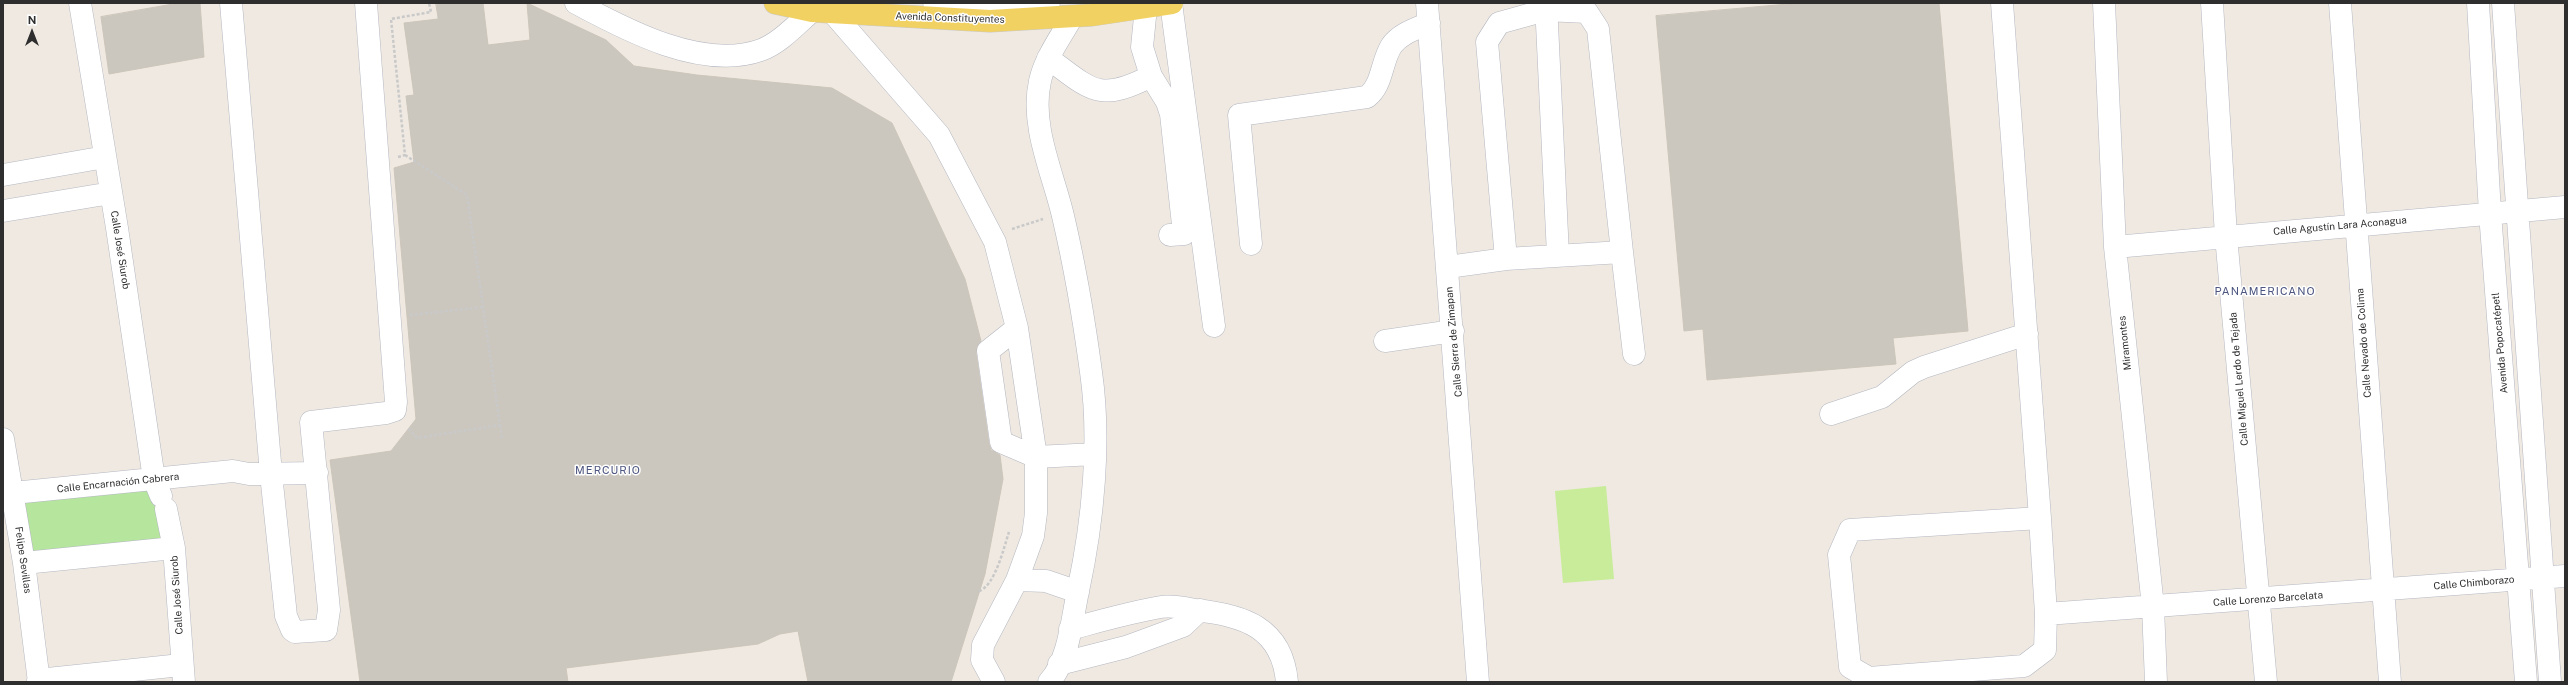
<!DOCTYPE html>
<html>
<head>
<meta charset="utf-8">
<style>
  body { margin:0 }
  #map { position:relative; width:2568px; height:685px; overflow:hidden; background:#efe9e1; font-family:"Public Sans",sans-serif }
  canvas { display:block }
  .frame { position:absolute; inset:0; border:4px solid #2e2e2e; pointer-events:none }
  .north { position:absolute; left:12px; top:12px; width:40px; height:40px; -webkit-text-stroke:3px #fff; paint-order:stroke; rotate:0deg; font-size:11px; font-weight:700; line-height:16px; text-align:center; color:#2e2e2e }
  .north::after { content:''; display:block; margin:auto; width:14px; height:18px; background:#2e2e2e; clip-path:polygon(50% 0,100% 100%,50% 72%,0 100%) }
</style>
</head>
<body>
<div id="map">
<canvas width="2568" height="685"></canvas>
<div class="frame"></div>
<div class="north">N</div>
</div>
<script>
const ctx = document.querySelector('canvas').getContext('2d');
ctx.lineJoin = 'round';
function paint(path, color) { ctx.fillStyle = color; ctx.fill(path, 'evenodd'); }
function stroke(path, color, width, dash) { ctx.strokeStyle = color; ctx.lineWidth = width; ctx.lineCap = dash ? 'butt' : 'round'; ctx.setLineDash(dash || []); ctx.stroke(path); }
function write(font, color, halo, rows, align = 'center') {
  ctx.font = font + ' "Public Sans",sans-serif'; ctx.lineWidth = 3; ctx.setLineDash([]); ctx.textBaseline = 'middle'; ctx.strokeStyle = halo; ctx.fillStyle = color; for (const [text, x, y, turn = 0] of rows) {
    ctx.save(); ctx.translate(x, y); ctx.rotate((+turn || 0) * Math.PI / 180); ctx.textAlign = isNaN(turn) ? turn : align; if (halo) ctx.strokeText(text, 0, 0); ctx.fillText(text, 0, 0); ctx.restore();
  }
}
const green = new Path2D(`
  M151,489L167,545L29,558L21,501Z`);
const pitch = new Path2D(`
  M1606,486L1614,579L1563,583L1555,491Z`);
const building = new Path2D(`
  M179,3H200L204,57L109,74L101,17Z
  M436,3H483L488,45L530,40L527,3L606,40L634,66L697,75L832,88L892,123L965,279L981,341L977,346L976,353L989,444L991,450L1000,455L1003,479L985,574L951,682H808L798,631L780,634L758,644L566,668L568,682H360L330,460L391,451L416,419L394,168L414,162L406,96L414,95L404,23L438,19Z
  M1800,3H1939L1968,331L1893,338L1896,364L1707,380L1703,329L1684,331L1656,16Z`);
const path = new Path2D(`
  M405,155L467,195L500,425L417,438L407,427
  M398,157L405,155L391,19L431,12L429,3
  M1012,229L1043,219
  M410,315L483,307
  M500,425L502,438
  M979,591C995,586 1004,547 1009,532`);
const minor = new Path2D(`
  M80,3L117,228L154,479L161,496
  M231,3L271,474L286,616L292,630L295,632L326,630L329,610L311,422L386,413L395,410L396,402L366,3
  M576,3C626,30 703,71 761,50C780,43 797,24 812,11
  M934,3L989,6L1049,3
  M1171,3L1214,326
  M1427,3L1478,682
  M1546,3L1558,255
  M2002,3L2040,518L2046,614L2045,650L2024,666L1869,678L1850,667L1839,555L1850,530L2040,518
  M2104,3L2115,247L2153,607L2156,682
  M2212,3L2226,236L2266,682
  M2340,3L2390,682
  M2478,3L2490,213L2526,682
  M2503,3L2550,682
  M1546,10L1587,12L1598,29L1622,252L1506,259L1487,42L1499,23Z
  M833,13L939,135L995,242L1017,328L1036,457V513L1033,536L1017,580L983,645L982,660L994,682
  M1048,58C1091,90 1099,103 1151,76L1142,47L1146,7
  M1151,76L1167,102L1171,114L1184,234L1170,235
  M3,175L105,157
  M3,211L111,193
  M1251,244L1239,115L1367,97C1383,85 1381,61 1392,45C1401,33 1416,29 1429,23
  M2115,247L2565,207
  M1622,252L1634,354
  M1448,267L1506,259
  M1017,328L988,351L1001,442L1036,457L1095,454
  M1385,341L1453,331
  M1831,414L1882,397L1913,372L1924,367L2027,334
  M3,439L24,563L39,682
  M3,494L233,471L249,474L317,473
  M166,509L174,548L184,682
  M24,563L174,548
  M1017,580L1046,581L1078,592
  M2046,614L2565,576
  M1070,629C1100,621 1131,612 1161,607C1172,605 1185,608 1195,610C1243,615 1282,627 1287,682
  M1059,664L1126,647L1183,626L1200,610
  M38,680L181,665
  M1049,682C1069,660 1072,619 1078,591C1093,522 1101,441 1091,372C1084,320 1075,267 1063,216C1053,173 1030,126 1040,81C1045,58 1061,37 1072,17`);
const major = new Path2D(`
  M775,3L812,11L990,21L1092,15L1172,3`);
const streetNames = [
  ["Avenida Constituyentes",950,18,2],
  ["Calle Agustín Lara Aconagua",2340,226,-5],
  ["Calle José Siurob",120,250,81],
  ["Calle Sierra de Zimapan",1454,342,-95],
  ["Miramontes",2125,343,-96],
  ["Calle Nevado de Colima",2364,343,-94],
  ["Avenida Popocatépetl",2500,343,-95],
  ["Calle Miguel Lerdo de Tejada",2239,379,-95],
  ["Calle Encarnación Cabrera",118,483,-6],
  ["Felipe Sevillas",23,560,82],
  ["Calle Chimborazo",2474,583,-5],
  ["Calle José Siurob",177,595,-94],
  ["Calle Lorenzo Barcelata",2268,599,-4]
];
const neighbourhoodNames = [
  ["PANAMERICANO",2265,292],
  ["MERCURIO",608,471]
];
paint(green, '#b6e59e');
paint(pitch, '#c9ec9a');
paint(building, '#cbc7bf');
stroke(building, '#cbc5ba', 1);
stroke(minor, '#b4b7c1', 23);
stroke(major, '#c9c9c9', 23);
stroke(path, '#c9c9c9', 2.5, [3, 2]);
stroke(minor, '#fff', 22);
stroke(major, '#f2d163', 22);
write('10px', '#2e2e2e', '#fff', streetNames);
ctx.letterSpacing = '1px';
write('11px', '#4d5680', '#fff', neighbourhoodNames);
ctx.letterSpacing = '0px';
</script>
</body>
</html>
